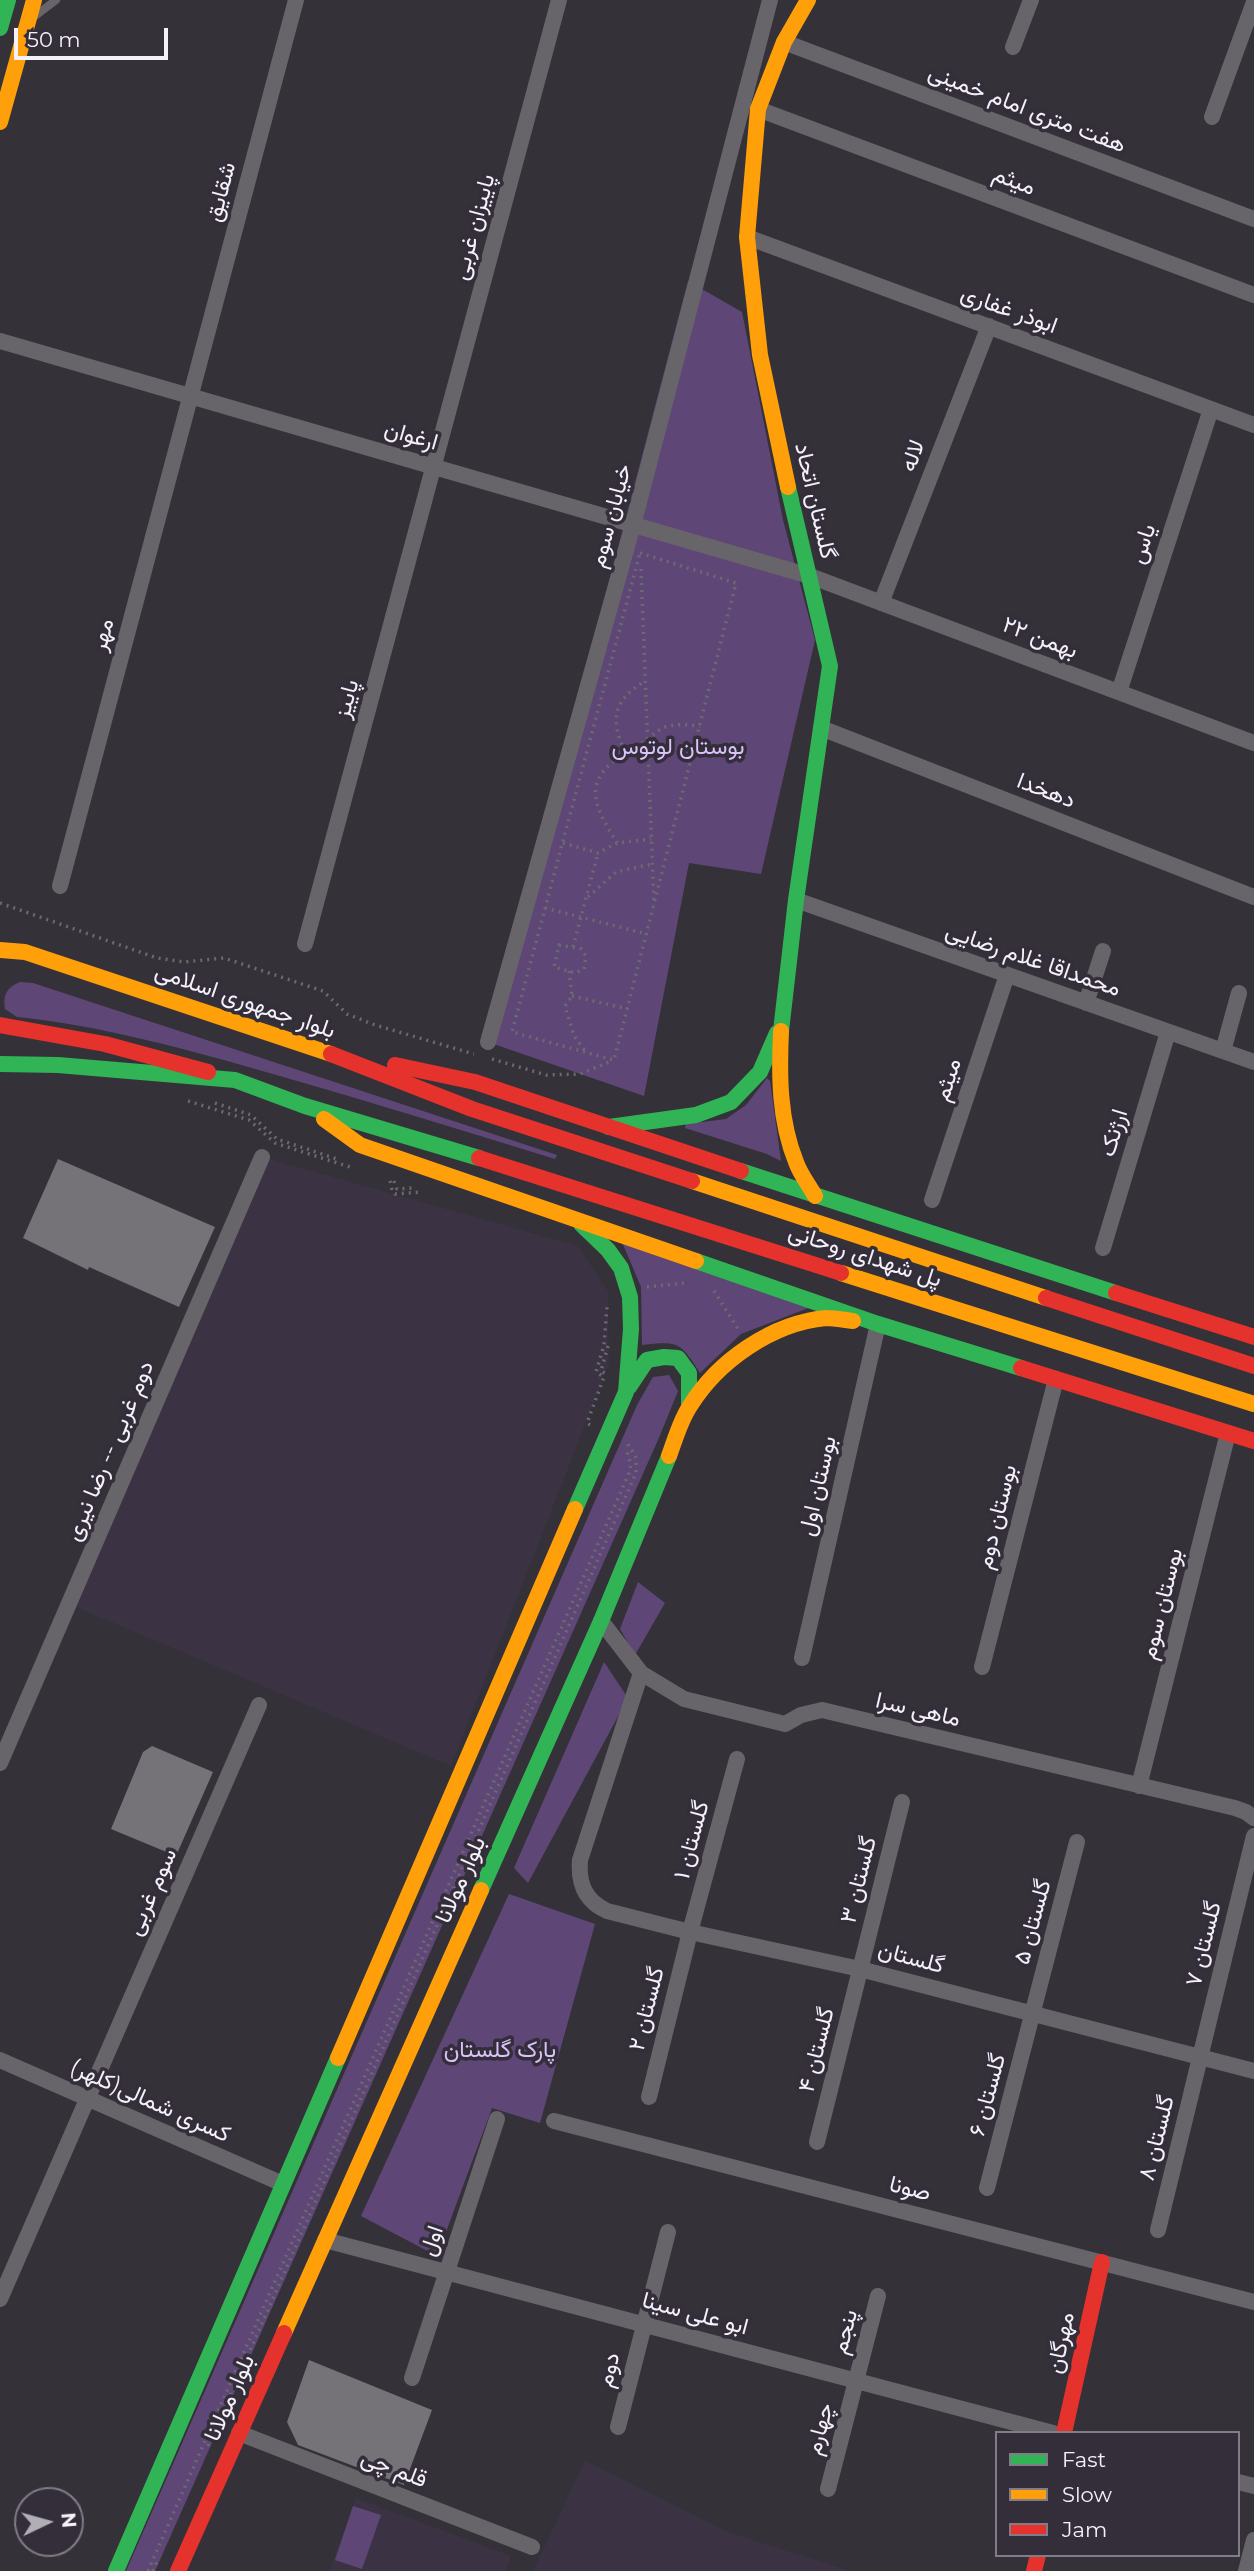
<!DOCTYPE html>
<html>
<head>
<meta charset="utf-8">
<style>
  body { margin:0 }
  #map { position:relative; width:1254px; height:2571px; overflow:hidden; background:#343138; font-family:Montserrat,sans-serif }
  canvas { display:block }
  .legend { position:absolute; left:995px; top:2431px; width:245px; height:126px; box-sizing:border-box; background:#342e3b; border:2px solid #817c87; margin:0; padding:9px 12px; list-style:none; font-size:21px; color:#f4f1f9 }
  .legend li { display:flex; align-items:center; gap:14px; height:35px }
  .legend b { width:35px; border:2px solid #817c87 }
  .north { position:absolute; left:14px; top:2487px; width:70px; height:70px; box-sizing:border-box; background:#342e3b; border:2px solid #817c87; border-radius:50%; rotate:85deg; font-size:19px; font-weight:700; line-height:28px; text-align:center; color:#f4f1f9 }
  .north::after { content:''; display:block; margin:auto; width:24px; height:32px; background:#b1aeb5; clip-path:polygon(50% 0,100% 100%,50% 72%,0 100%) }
  .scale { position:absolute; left:14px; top:28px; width:154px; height:32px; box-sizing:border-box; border:4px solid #f4f1f9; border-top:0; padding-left:9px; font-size:21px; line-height:24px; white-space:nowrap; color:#f4f1f9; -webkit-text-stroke:5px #342e3b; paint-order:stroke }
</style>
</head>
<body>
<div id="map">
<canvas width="1254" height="2571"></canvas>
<ul class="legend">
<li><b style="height:9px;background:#30b455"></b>Fast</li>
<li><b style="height:9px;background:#ff9f0a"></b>Slow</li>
<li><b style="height:9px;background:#e5322d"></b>Jam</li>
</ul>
<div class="north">N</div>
<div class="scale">50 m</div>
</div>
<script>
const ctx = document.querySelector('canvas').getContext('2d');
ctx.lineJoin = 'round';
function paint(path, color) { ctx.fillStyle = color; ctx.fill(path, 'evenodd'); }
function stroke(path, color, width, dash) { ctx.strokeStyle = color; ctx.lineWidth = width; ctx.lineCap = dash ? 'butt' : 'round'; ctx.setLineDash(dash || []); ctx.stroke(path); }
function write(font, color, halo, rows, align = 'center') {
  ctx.font = font + ' Montserrat,Vazirmatn,sans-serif'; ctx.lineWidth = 7; ctx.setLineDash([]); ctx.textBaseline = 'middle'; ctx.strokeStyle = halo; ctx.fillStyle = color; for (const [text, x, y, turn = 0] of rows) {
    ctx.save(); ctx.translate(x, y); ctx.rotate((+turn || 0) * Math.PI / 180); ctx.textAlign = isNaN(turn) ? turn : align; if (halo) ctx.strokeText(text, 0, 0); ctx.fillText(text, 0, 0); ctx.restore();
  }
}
const built = new Path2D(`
  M262,1157L578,1246L608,1291L609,1364L451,1766L69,1604Z
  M585,2461L725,2531L850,2571H533Z
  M356,2498L511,2556L506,2571H329Z`);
const green = new Path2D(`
  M688,281L742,312L783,520L815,640L761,874L689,863L644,1096L488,1042Z
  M20,982L33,983L557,1155L555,1159C461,1130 367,1101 273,1074C189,1050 104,1026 17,1017L5,1009C3,995 6,988 20,982Z
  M767,1078L770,1081L781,1161L767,1154L685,1128L686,1124L726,1119L746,1105Z
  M622,1242L811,1307L741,1334L700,1373C680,1342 679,1341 642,1345L641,1287Z
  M669,1375L678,1391L658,1440L155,2571H126L637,1405L653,1377Z
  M638,1582L665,1603L635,1655L620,1629Z
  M604,1662L628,1698L528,1883L514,1868Z
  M509,1894L595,1924L540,2123L492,2108L437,2256L361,2216Z
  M353,2506L381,2515L362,2569L335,2560Z`);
const building = new Path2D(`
  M58,1159L215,1227L179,1307L89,1267L88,1270L23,1238Z
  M152,1746L213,1772L176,1856L111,1829L143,1752Z
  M309,2360L432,2410L404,2485L298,2445L287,2422Z`);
const path = new Path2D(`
  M640,553L736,583L614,1060L512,1032Z
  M641,569L654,905
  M625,751C609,719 614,700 645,681
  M563,843L598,853L617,843L651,839
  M617,843C609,829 599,815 596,799C591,769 625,753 645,741C651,738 656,731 663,728C674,723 689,725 700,726
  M588,897L616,872L652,864
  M0,903L157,958L184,962L224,958L323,991L347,1014L375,1025L474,1054
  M545,908L647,934
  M559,945L581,949L586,956L584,969L575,973L554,967Z
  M573,947L598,853
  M569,971L572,996L565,1006L574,1036L586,1052
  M572,996L628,1009
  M492,1059L546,1075L580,1074L612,1061
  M188,1101L249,1120L275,1143L350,1167
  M215,1103L251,1115L277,1139L337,1159
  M390,1181L392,1190L395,1194L422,1192
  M394,1181L397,1189L412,1188
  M647,1287L685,1283
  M714,1291L738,1329
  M608,1346L601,1371L608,1375
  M590,1425L587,1423L604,1377L596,1372L604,1345L607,1307
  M208,2446L636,1473V1458L628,1444
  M148,2571L629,1473L631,1465L626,1448
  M153,2571L157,2562`);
const lane = new Path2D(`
  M35,16L56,0`);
const street = new Path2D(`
  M784,42L1254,219
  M1013,47L1031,0
  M758,109L1254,295
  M1212,117L1254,2
  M747,237L1254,425
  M0,341L810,576L1254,743
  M881,603L989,326
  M1119,692L1211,409
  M821,728L1254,897
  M60,886L296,0
  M796,900L1254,1062
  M305,944L559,0
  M1086,1003L1103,951
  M488,1042L633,525L770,0
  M1223,1051L1239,993
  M932,1200L1007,975
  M1103,1248L1168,1032
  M601,1621L641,1673L684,1699L785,1724L801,1715L822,1710L1235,1808L1246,1812L1254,1818
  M802,1658L878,1324
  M982,1667L1056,1379
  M641,1673L580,1860C578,1883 585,1901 607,1911L690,1932L860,1969L1254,2071
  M0,1763L262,1157
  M1139,1786L1228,1433
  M0,2060L283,2184
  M649,2097L690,1932L737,1759
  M554,2121L1254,2302
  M817,2142L902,1802
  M987,2188L1077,1842
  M1158,2230L1254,1836
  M325,2240L1053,2433
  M0,2299L259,1705
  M412,2378L497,2119
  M618,2427L668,2232
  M239,2433L532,2547
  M1238,2482L1254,2486
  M828,2489L878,2296
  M1246,2571L1254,2540`);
const fast = new Path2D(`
  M0,28L8,0
  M781,1031L796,900L830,666L788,487
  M0,1064L58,1065L235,1080L305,1106L479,1158
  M609,1127L696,1115L731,1102L760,1072L777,1033
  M741,1171L1116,1293
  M696,1261L878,1324L1021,1368
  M629,1387L647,1360L664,1357L678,1358L689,1373V1407
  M575,1509L626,1392L631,1329L630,1297L621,1268L608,1250L581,1224
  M481,1890L601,1621L669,1456
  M116,2571L338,2058`);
const slow = new Path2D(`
  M0,122L34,0
  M788,487L760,355L747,237L758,109L784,42L808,0
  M0,950L25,952L331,1054
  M781,1031C779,1075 779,1120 796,1162C800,1174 809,1185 815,1196
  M324,1119L360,1145L696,1261
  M692,1181L1046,1298
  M841,1273L1254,1404
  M669,1456C675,1440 680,1421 690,1406C718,1361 772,1323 826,1318C835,1318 844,1320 853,1321
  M338,2058L575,1509
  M284,2333L481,1890`);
const jam = new Path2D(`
  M0,1025L105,1044L208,1072
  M331,1054L472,1109L692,1181
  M395,1065L475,1082L741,1171
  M479,1158L841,1273
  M1116,1293L1254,1337
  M1046,1298L1254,1366
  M1021,1368L1254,1441
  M1064,2433L1102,2262
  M178,2571L284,2333
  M1034,2571L1038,2555`);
const streetNames = [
  ["هفت متری امام خمینی",1027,109,21],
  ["میثم",1014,181,21],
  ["شقایق",221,192,-75],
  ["پاییزان غربی",474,227,-75],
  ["ابوذر غفاری",1009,310,20],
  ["ارغوان",411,436,16],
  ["لاله",913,456,-69],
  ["گلستان اتحاد",815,501,77],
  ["خیابان سوم",611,516,-75],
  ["یاس",1143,544,-72],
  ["مهر",103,635,-75],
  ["۲۲ بهمن",1040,638,21],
  ["پاییز",347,699,-75],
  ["دهخدا",1046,791,21],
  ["محمداقا غلام رضایی",1033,960,19],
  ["بلوار جمهوری اسلامی",245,1001,19],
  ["میثم",948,1080,-72],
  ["ارژنک",1114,1133,-73],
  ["پل شهدای روحانی",865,1256,18],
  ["دوم غربی -- رضا نیری",110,1451,-67],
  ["بوستان اول",818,1486,-77],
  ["بوستان دوم",997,1517,-76],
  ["بوستان سوم",1162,1604,-76],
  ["ماهی سرا",918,1710,13],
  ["گلستان ۱",692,1840,-75],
  ["بلوار مولانا",461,1880,-66],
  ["گلستان ۳",859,1880,-76],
  ["سوم غربی",152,1892,-66],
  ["گلستان ۵",1033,1922,-75],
  ["گلستان ۷",1204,1944,-76],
  ["گلستان",911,1958,15],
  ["گلستان ۲",647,2009,-76],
  ["گلستان ۴",817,2050,-76],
  ["گلستان ۶",988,2095,-75],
  ["کسری شمالی(کلهر)",150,2101,24],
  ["گلستان ۸",1157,2138,-76],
  ["صونا",910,2189,14],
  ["اول",432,2241,-71],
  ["ابو علی سینا",695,2314,15],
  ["پنجم",845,2332,-75],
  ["مهرگان",1061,2343,-78],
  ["دوم",609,2370,-76],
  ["بلوار مولانا",230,2398,-66],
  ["چهارم",820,2429,-75],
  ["قلم چی",394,2469,21]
];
const parkNames = [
  ["بوستان لوتوس",678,747],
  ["پارک گلستان",500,2050]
];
paint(built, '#3b3344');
paint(green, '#5e4777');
paint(building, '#757278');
stroke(path, '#6c6a6f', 3.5, [2, 5]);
stroke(lane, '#67656a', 8);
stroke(street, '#67656a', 16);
stroke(fast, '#30b455', 16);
stroke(slow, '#ff9f0a', 16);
stroke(jam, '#e5322d', 16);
write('23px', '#f4f1f9', '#342e3b', streetNames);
write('23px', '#dac2fa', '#342e3b', parkNames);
</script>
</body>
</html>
